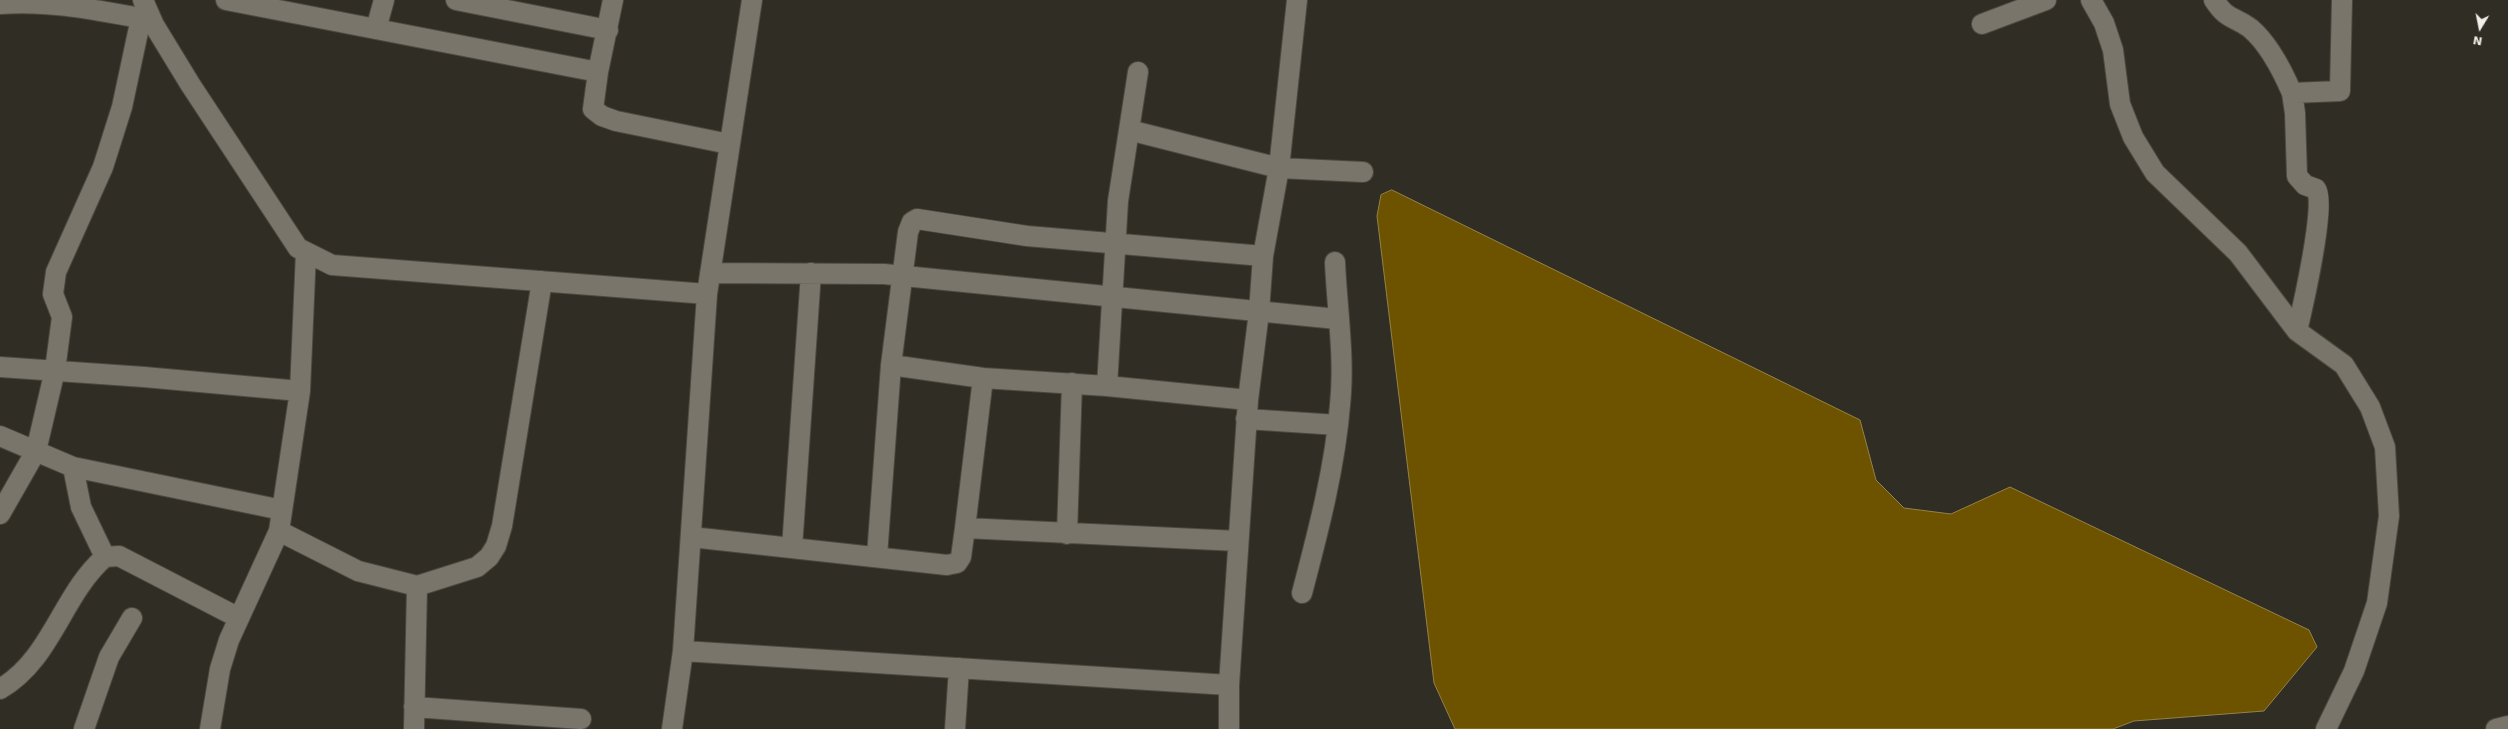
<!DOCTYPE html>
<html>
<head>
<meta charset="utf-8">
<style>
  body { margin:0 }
  #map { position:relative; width:2508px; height:729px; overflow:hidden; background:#302d24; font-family:"DejaVu Sans",sans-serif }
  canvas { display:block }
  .north { position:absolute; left:2460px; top:8px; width:40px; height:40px; -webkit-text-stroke:3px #302d24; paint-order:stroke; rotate:190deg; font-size:11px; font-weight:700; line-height:16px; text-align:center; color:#f2efea }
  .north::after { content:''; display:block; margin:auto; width:14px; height:18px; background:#f2efea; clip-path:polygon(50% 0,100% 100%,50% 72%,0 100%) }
</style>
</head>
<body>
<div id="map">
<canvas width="2508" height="729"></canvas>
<div class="north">N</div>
</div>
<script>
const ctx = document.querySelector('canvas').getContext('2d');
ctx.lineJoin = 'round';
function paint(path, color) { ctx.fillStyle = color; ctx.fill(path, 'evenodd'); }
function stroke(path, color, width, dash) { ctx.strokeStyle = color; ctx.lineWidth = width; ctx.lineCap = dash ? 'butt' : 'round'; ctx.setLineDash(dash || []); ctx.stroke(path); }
const water = new Path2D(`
  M1392,190L1860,420L1876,480L1904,508L1951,514L2010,487L2309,630L2317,647L2264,711L2134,721L2113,729H1455L1434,683L1377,216L1381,195Z`);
const minor = new Path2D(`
  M143,0L154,25L190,84L298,248L332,265L707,294
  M226,0L598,72
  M456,0L608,30
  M613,0L598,72L593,109L602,116L616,121L729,144
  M2091,0L2104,23L2113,50L2120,104L2133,137L2155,173L2238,253L2297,331L2344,365L2370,407L2385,447L2389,516L2377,603L2354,671L2326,729
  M2214,0C2228,21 2232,15 2250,28C2268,43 2283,72 2292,93L2340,91L2342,0
  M0,4C52,0 100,11 151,20
  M1982,24L2046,0
  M376,29L384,0
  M2292,93L2295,113L2297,176L2305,185L2316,189C2327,201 2302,310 2297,331
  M1129,130L1279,168L1363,172
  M710,273L884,274L1337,319
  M891,365L983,378L1107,386L1248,400
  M0,367L144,377L300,391
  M983,378L965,528L1238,541
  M1107,386L1118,201L1138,72
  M1246,419L1338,425
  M0,436L73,467L282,510
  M73,467L81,507L105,557
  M0,514L36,451L55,370L62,317L53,294L56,272L103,167L122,107L141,18
  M279,531L358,571L417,586L477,567L489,557L496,546L502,526L542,281
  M1067,534L1072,383
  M691,537L947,565L957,563L961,557L965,528
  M792,548L811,273
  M877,556L891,365L908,232L912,222L917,219L1027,236L1263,256
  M1302,593C1318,532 1335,468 1340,405C1345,358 1337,309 1335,262
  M683,651L1229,685V729
  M1229,685L1248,400L1259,312L1263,256L1279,168L1297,0
  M0,689C52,659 62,594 105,557L119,556L239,618
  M414,707L581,719
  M84,729L109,657L132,618
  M210,729L220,669L229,640L279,531L300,391L306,252
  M414,729L417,586
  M672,729L683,651L707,294L752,0
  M955,729L959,668
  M2496,729L2508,726`);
paint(water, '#6d5300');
stroke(water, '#958246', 1);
stroke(minor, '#4c4942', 22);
stroke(minor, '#79756b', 20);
</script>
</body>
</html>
